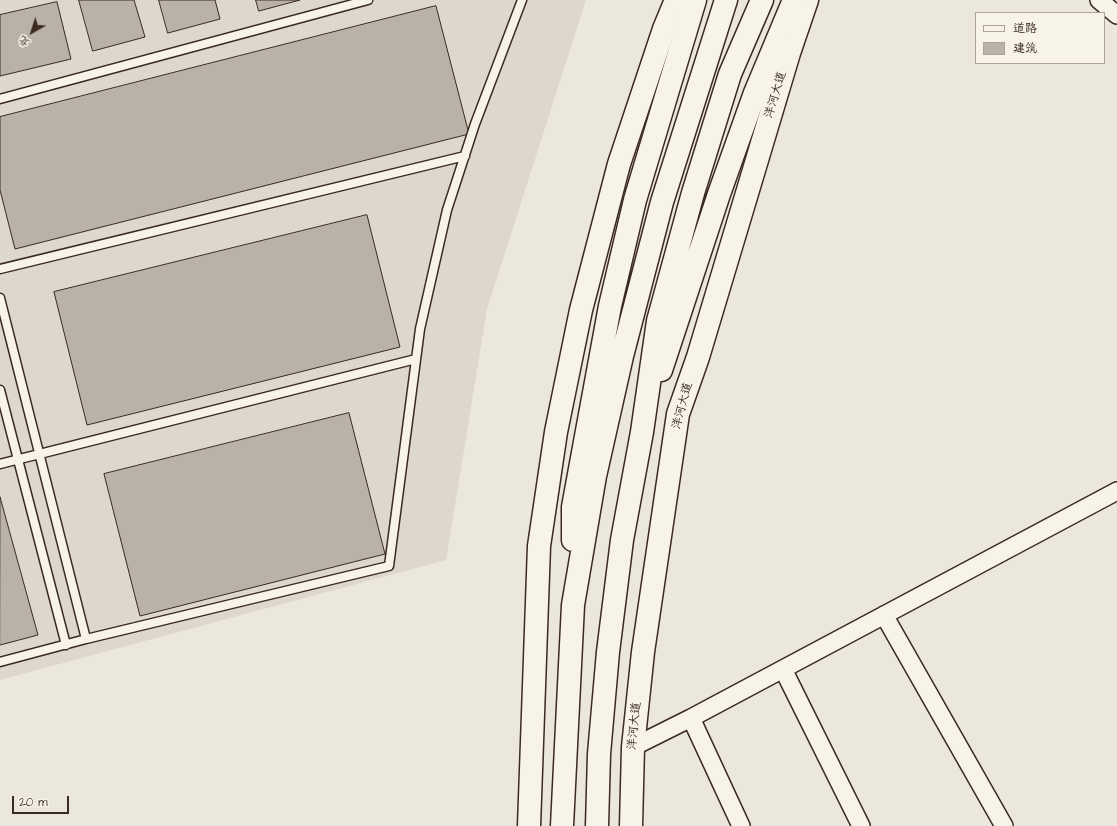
<!DOCTYPE html>
<html>
<head>
<meta charset="utf-8">
<style>
  body { margin:0 }
  #map { position:relative; width:1117px; height:826px; overflow:hidden; background:#ece7dc; font-family:"Architects Daughter","LXGW WenKai TC",sans-serif }
  canvas { display:block }
  .legend { position:absolute; left:975px; top:12px; width:130px; height:52px; box-sizing:border-box; background:#f7f3e8; border:1px solid #aca397; margin:0; padding:5px 7px; list-style:none; font-size:12px; color:#3b2a1e }
  .legend li { display:flex; align-items:center; gap:8px; height:20px }
  .legend b { width:20px; border:1px solid #aca397 }
  .north { position:absolute; left:12px; top:12px; width:40px; height:40px; -webkit-text-stroke:3px #f7f3e8; paint-order:stroke; rotate:219deg; font-size:11px; font-weight:700; line-height:16px; text-align:center; color:#3b2a1e }
  .north::after { content:''; display:block; margin:auto; width:14px; height:18px; background:#3b2a1e; clip-path:polygon(50% 0,100% 100%,50% 72%,0 100%) }
  .scale { position:absolute; left:12px; top:796px; width:57px; height:18px; box-sizing:border-box; border:2px solid #3b2a1e; border-top:0; padding-left:5px; font-size:12px; line-height:14px; white-space:nowrap; color:#3b2a1e; -webkit-text-stroke:3px #f7f3e8; paint-order:stroke }
</style>
</head>
<body>
<div id="map">
<canvas width="1117" height="826"></canvas>
<ul class="legend">
<li><b style="height:5px;background:#f7f3e8"></b>道路</li>
<li><b style="height:11px;background:#bab2a7"></b>建筑</li>
</ul>
<div class="north">北</div>
<div class="scale">20 m</div>
</div>
<script>
const ctx = document.querySelector('canvas').getContext('2d');
ctx.lineJoin = 'round';
function paint(path, color) { ctx.fillStyle = color; ctx.fill(path, 'evenodd'); }
function stroke(path, color, width, dash) { ctx.strokeStyle = color; ctx.lineWidth = width; ctx.lineCap = dash ? 'butt' : 'round'; ctx.setLineDash(dash || []); ctx.stroke(path); }
function write(font, color, halo, rows, align = 'center') {
  ctx.font = font + ' "Architects Daughter","LXGW WenKai TC",sans-serif'; ctx.lineWidth = 3; ctx.setLineDash([]); ctx.textBaseline = 'middle'; ctx.strokeStyle = halo; ctx.fillStyle = color; for (const [text, x, y, turn = 0] of rows) {
    ctx.save(); ctx.translate(x, y); ctx.rotate((+turn || 0) * Math.PI / 180); ctx.textAlign = isNaN(turn) ? turn : align; if (halo) ctx.strokeText(text, 0, 0); ctx.fillText(text, 0, 0); ctx.restore();
  }
}
const built = new Path2D(`
  M0,0H586L487,309L446,560L0,680Z`);
const building = new Path2D(`
  M79,0H134L145,37L93,51Z
  M159,0H215L220,19L168,33Z
  M256,0H300L259,11Z
  M57,2L71,59L0,76V15Z
  M436,6L469,134L15,249L0,190V117Z
  M367,215L400,347L87,425L54,292Z
  M349,413L385,554L140,616L104,474Z
  M0,497L38,635L0,645Z`);
const service = new Path2D(`
  M0,99L368,0
  M0,269L465,156
  M0,298L86,639
  M0,390L66,645
  M0,464L416,359
  M0,662L86,639L389,566L420,329L447,210L475,124L522,0`);
const minor = new Path2D(`
  M1099,0L1117,15
  M884,615L1004,826
  M783,669L861,826
  M633,747L691,718
  M741,826L691,718L1117,491`);
const primary = new Path2D(`
  M529,826L539,546L556,432L581,310L619,164L664,29L676,0
  M631,826L633,747L643,652L678,414L698,357L789,53L807,0`);
const trunk = new Path2D(`
  M661,370L719,194L755,93L794,0
  M573,540V507L610,306L635,200L695,0
  M562,826L573,605L595,476L622,356L662,202L726,0
  M597,826L599,754L608,652L622,540L642,432L658,321L693,193L730,74L762,0`);
const streetNames = [
  ["洋河大道",776,95,-73],
  ["洋河大道",683,406,-75],
  ["洋河大道",635,726,-84]
];
paint(built, '#ddd7cc');
paint(building, '#bab2a7');
stroke(building, '#3b2a1e', 1);
stroke(service, '#3b2a1e', 11);
stroke(minor, '#3b2a1e', 20);
stroke(primary, '#3b2a1e', 25);
stroke(trunk, '#3b2a1e', 25);
stroke(service, '#f7f3e8', 8);
stroke(minor, '#f7f3e8', 17);
stroke(primary, '#f7f3e8', 22);
stroke(trunk, '#f7f3e8', 22);
write('12px', '#3b2a1e', '#f7f3e8', streetNames);
</script>
</body>
</html>
